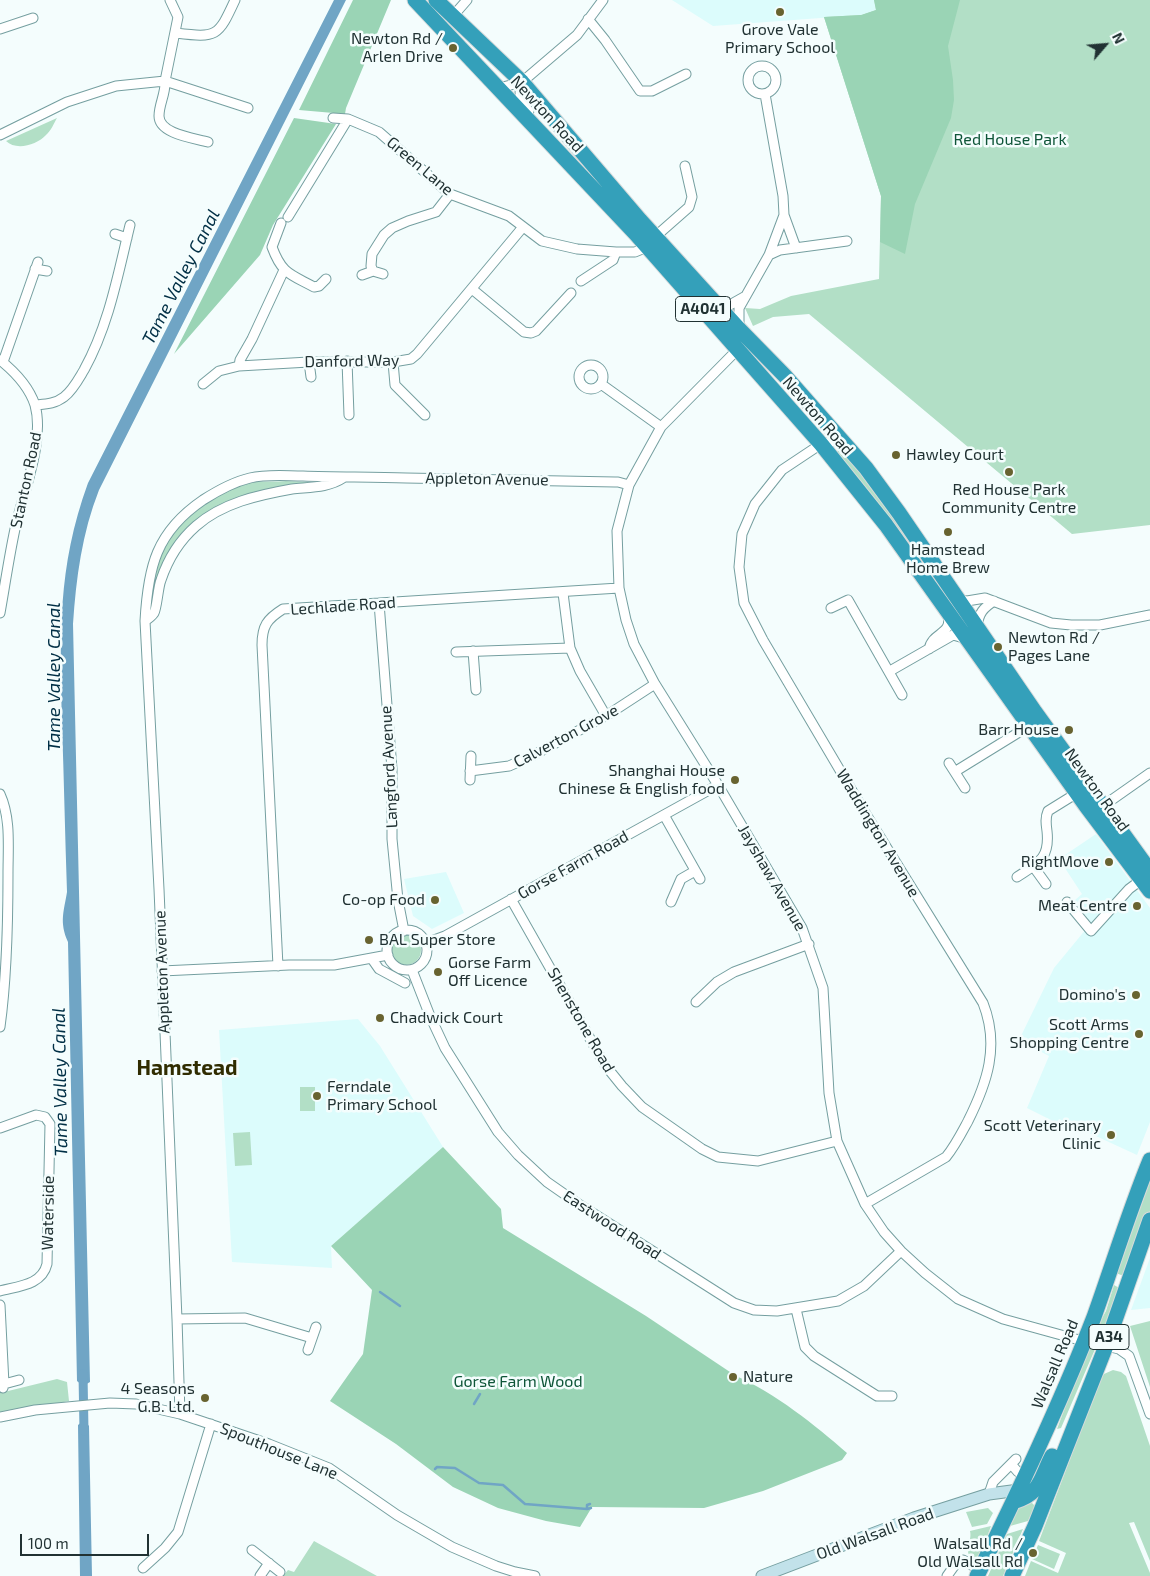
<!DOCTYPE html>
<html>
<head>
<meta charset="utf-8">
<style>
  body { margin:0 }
  #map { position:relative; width:1150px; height:1576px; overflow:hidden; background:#f4fdfd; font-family:"Exo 2",sans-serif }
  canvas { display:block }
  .north { position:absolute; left:1080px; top:20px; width:50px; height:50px; -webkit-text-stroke:4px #f4fdfd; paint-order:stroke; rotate:63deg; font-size:14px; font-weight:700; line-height:20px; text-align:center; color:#213233 }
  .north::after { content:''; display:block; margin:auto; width:18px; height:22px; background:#213233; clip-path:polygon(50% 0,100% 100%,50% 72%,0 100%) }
  .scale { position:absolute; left:20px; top:1534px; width:129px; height:22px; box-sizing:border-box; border:2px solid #213233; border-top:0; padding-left:6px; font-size:15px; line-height:18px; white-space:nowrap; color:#213233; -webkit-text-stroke:4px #f4fdfd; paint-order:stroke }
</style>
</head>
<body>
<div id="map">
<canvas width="1150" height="1576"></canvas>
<div class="north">N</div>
<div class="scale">100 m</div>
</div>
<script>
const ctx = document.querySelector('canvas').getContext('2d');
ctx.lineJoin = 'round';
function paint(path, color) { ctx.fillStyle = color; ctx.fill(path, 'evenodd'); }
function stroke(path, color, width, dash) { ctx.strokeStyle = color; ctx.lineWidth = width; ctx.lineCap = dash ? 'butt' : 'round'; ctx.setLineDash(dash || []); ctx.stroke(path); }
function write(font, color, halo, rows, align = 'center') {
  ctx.font = font + ' "Exo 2",sans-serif'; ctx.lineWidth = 5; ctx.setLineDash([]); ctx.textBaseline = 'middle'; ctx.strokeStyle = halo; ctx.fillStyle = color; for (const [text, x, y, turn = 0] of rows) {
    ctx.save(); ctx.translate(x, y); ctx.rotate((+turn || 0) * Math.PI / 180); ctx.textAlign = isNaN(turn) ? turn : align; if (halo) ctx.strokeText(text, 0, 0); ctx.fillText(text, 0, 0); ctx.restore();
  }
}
const built = new Path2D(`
  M672,0H874L876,10L861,15L713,26Z
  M1096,834L1150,908V1122L1137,1155L1059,1119L1057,1123L1027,1108L1049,1056L1019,1040L1054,968L1091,923L1075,900L1082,894L1059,859Z
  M446,872L464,913L432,929L413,916L404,879Z
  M358,1019L380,1046L443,1147L331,1246L332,1268L232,1262L219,1030Z
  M1150,1258V1308L1131,1310Z`);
const green = new Path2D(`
  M874,0H1150V525L1072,534L809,314L773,317L753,326L745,308L760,309L791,296L879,279L881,196L824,17L862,15L876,10Z
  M57,118C54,123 51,131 46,135C37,145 16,151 6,141Z
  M841,448L864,473L1049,740L866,488L837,451Z
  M286,481L310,482L309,484L230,503L177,542L153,607H151C153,592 155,576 159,562C170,524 216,487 255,482C265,481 275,482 286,481Z
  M391 950a15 15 0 1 1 30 0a15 15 0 1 1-30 0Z
  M300,1087H315V1111H300Z
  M250,1132L252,1165L235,1166L233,1133Z
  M1150,1182V1211L1126,1274L1121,1275L1116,1273L1145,1186Z
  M1114,1285L1121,1289L1061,1428L1057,1429L1091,1338L1106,1311Z
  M1150,1321V1387L1130,1326Z
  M1113,1370L1121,1372L1126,1376L1150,1446V1561L1134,1522L1129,1523L1150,1573V1576H1025L1031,1561L1058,1573L1066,1553L1039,1541L1100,1380L1104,1374Z
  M57,1379L67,1382L69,1401L0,1414V1393Z
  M1031,1502L1035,1506L1028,1521L1010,1526L1018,1508Z
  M988,1508L993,1513L987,1524L972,1527L966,1512Z
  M991,1526L979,1559C959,1557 973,1543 970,1531Z
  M1023,1529L1003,1576H988L1007,1534Z
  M314,1541L377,1576H283L288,1570L294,1572Z
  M1038,1545L1060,1554L1054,1569L1032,1559Z`);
const forest = new Path2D(`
  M353,0H391L346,108L345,114L299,110Z
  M874,0H960L948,46L953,80L954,100L951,118L915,204L905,254L880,242L881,196L824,17L861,15L876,10Z
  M294,118L336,124L273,225L260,255L174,354Z
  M443,1147L501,1209L503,1228L646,1316L736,1376C775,1393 815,1425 847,1453L842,1460L763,1491L704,1508L592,1507L580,1527L546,1521L498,1508L453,1487L396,1444L330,1401L363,1354L372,1290L331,1246Z`);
const water = new Path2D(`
  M334,0H346L99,490C82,533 76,578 73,624L90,1382L83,1386L77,1381L68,942C59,922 64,911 67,892C65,836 64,780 62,724C60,636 57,568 88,483Z
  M84,1420L89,1426L92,1576H80L78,1425Z`);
const stream = new Path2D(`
  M380,1292L400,1306
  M470,1389L474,1382
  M474,1404L480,1394
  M435,1469L437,1467L455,1468L479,1483L503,1485L525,1504L587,1509L591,1508
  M587,1509V1505L590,1504`);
const canal = new Path2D(`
  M83,1374L84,1431`);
const street = new Path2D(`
  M170,0L178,17L165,81C166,93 159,104 159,116C159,134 194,138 208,142
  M453,16L467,0
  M588,19L605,40L640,91H652L686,74
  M0,29L33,18
  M176,33C217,38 218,37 235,0
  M748 80a14 14 0 1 1 28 0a14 14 0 1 1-28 0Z
  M522,82C518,94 520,101 529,111
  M499,88L522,82L577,35L603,0
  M765,94L783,196L784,215L796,248
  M333,118L348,119L379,132L450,194L509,216L542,241L577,249L616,252H635L647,247
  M0,135L67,102L116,86L165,81L248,108
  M288,217L348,119
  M281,223L272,247C282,274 290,274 314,287L319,286L326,279
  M115,234L127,238
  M656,236L689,207L692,197L685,166
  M769,255L780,250L847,241
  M35,269L47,271
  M373,271L371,266L372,254L384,235L392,228L408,221L436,212L450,194
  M362,275L373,271L383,274
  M581,281L613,260L616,252
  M472,289L524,332L531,333L536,331L571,293
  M718,306H728L744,297
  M739,329V308L769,255L784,215
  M738,349L661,427L629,485L617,531L619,588L626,620L634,644L655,684L718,785L802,928L823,988L829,1093L837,1141L865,1204L884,1232L901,1251L925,1273L958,1299L1003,1319L1083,1341
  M0,360C15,372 29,387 35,405C45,441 23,493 15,529C9,557 5,585 0,613
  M347,361L349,415
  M3,362L38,262
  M309,362L311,377
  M393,362L395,385L425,415
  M579 377a12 12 0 1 1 24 0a12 12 0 1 1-24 0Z
  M239,366L309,362H393L411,359L417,354L523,227
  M203,384L219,371L239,366L240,360L252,339L284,270
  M601,384L661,427
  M35,405C45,404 55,404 64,397C73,390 78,380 84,370C109,325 118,274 130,225
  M842,443L837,441L821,444L782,470L755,504L742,534L739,567L744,603L763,640L864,811L983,1003C1000,1046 987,1083 968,1121C961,1134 955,1146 946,1157L865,1204
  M959,600L967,601L985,598L1051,623L1071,625H1100L1150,615
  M379,603L392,769V839L398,900L404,931
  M831,608L848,600L902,695
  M145,621C148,619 152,616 154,613C157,608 158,587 161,580C168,559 180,540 196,526C222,503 258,495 292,489C309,487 328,488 343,478
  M977,626C979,613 983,608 994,601
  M570,648L580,671L606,716
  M929,649C932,632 953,635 948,615
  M473,651L476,690
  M456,652L570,648L563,593
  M890,671L953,635L967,639
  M949,763L965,788
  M470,771L509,766L532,756L609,714L655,684
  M956,771L1029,726
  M470,780L471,756
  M0,794C11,818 8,847 8,874C8,925 7,976 0,1027
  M1103,806L1150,773
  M664,815L700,879
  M1033,866L1046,884
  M1017,877C1038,863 1050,859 1047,831C1046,824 1045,818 1048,811L1077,793
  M511,899L605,1065L622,1086L642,1107L702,1149L718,1157L758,1161L837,1141
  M671,902L681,879L695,871
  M1067,902L1091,931L1129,889L1141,880
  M387 950a20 20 0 1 1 40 0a20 20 0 1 1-40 0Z
  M426,943L445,936L718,785
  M372,959L379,969L405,983
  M278,966L262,645C262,626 267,619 283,609L619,588
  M412,970L430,1016L445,1048L498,1132L518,1155L547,1182L580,1205L734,1303L754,1310L777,1311L838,1301L864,1286L901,1251
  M162,971L289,965H334L388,955
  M696,1002L717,982L734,972L809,944
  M0,1128L36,1115L45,1117L50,1124L47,1264C42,1285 19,1286 0,1291
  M0,1305L4,1384
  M796,1309L805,1347L814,1356L877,1396H892
  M177,1319L245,1318L312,1338
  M1106,1346L1119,1349L1129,1356L1150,1414
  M308,1350L316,1327
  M3,1388L4,1384L19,1380
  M180,1414L177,1319L159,889L145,621C148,567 156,532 203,500C217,491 233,482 250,478C267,474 286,476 303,476C337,477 371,477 406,478C476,479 547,481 618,482L629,485
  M0,1417L35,1410L110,1403L136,1404L180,1414L269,1444L329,1468L397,1515L452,1547L496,1566L515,1572L535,1576
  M1011,1464L1018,1472
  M989,1494L993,1482L1016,1459
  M252,1550L280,1572
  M143,1568L165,1548L178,1532L211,1424
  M260,1576L269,1563
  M947,1576L957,1562L963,1560L980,1570`);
const secondary = new Path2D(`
  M762,1576L914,1518L989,1494L1019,1490`);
const highway = new Path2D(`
  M415,0L635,233L821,444L886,525L1086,806L1150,891
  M436,0L522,82L640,220L739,329L785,376L866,468L899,513L1035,712L1150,871
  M1013,1502C1041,1494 1040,1479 1052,1456
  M977,1576C1019,1491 1060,1405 1094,1317C1113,1264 1129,1211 1150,1160
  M1012,1576L1035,1526L1106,1346L1150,1220`);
const markers = [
  [780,12,5,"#686330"],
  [453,48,5,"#686330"],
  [896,455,5,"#686330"],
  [1009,472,5,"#686330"],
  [948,532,5,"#686330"],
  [998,647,5,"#686330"],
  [1069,730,5,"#686330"],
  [735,780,5,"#686330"],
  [1109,862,5,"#686330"],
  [435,900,5,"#686330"],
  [1137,906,5,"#686330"],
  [369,940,5,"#686330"],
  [438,972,5,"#686330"],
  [1136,995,5,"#686330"],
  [380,1018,5,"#686330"],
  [1139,1034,5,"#686330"],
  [317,1096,5,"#686330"],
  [1111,1135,5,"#686330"],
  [733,1377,5,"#686330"],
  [205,1398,5,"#686330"],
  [1033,1553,5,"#686330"]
];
const shields = [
  [703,309,55],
  [1109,1337,40]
];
const shieldNames = [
  ["A4041",703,309],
  ["A34",1109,1337]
];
const poiNames = [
  ["Grove Vale",780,30,"center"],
  ["Primary School",780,48,"center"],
  ["Newton Rd /",443,39],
  ["Arlen Drive",443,57],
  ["Hawley Court",906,455,"left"],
  ["Red House Park",1009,490,"center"],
  ["Community Centre",1009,508,"center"],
  ["Hamstead",948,550,"center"],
  ["Home Brew",948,568,"center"],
  ["Newton Rd /",1008,638,"left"],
  ["Pages Lane",1008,656,"left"],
  ["Barr House",1059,730],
  ["Shanghai House",725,771],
  ["Chinese & English food",725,789],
  ["RightMove",1099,862],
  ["Co-op Food",425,900],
  ["Meat Centre",1127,906],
  ["BAL Super Store",379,940,"left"],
  ["Gorse Farm",448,963,"left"],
  ["Off Licence",448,981,"left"],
  ["Domino's",1126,995],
  ["Chadwick Court",390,1018,"left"],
  ["Scott Arms",1129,1025],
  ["Shopping Centre",1129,1043],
  ["Ferndale",327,1087,"left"],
  ["Primary School",327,1105,"left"],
  ["Scott Veterinary",1101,1126],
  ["Clinic",1101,1144],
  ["Nature",743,1377,"left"],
  ["4 Seasons",195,1389],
  ["G.B. Ltd.",195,1407],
  ["Walsall Rd /",1023,1544],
  ["Old Walsall Rd",1023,1562]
];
const streetNames = [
  ["Newton Road",547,114,47],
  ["Green Lane",420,166,40],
  ["Danford Way",352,361,-1],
  ["Newton Road",818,416,49],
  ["Appleton Avenue",487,479,1],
  ["Stanton Road",26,480,-78],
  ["Lechlade Road",343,606,-4],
  ["Calverton Grove",566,736,-28],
  ["Langford Avenue",389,767,-93],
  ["Newton Road",1097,790,54],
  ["Waddington Avenue",878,833,59],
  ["Gorse Farm Road",573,865,-29],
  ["Jayshaw Avenue",772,878,60],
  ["Appleton Avenue",162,972,-92],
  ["Shenstone Road",581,1020,60],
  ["Waterside",48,1213,-89],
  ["Eastwood Road",612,1225,33],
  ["Walsall Road",1055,1364,-67],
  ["Spouthouse Lane",279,1451,22],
  ["Old Walsall Road",875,1534,-20]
];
const parkNames = [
  ["Red House Park",1010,140],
  ["Gorse Farm Wood",518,1382]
];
const waterNames = [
  ["Tame Valley Canal",181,277,-63],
  ["Tame Valley Canal",54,677,-90],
  ["Tame Valley Canal",60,1082,-91]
];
const districtNames = [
  ["Hamstead",187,1068]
];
paint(built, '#dcfcfc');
paint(green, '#b2dfc6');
paint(forest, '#9ad4b5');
paint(water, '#70a5c5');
stroke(stream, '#70a5c5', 2.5);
stroke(canal, '#70a5c5', 9);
stroke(street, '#759fa0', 11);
stroke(secondary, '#759fa0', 13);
stroke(highway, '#d7dada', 17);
stroke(street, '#fff', 9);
stroke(secondary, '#c2e2ea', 11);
stroke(highway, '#34a0ba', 15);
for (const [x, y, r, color] of markers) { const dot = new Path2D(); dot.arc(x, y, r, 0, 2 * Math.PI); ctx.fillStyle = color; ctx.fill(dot); stroke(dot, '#f4fdfd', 2); }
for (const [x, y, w] of shields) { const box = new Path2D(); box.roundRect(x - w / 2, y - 12.5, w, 25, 4); ctx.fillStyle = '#f4fdfd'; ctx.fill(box); stroke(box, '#213233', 1); }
write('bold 15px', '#213233', null, shieldNames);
write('16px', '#213233', '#f4fdfd', poiNames, 'right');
write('16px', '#213233', '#f4fdfd', streetNames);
write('16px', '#0e5538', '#f4fdfd', parkNames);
write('italic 18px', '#002f45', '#f4fdfd', waterNames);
write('bold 21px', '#302c01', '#f4fdfd', districtNames);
</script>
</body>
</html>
